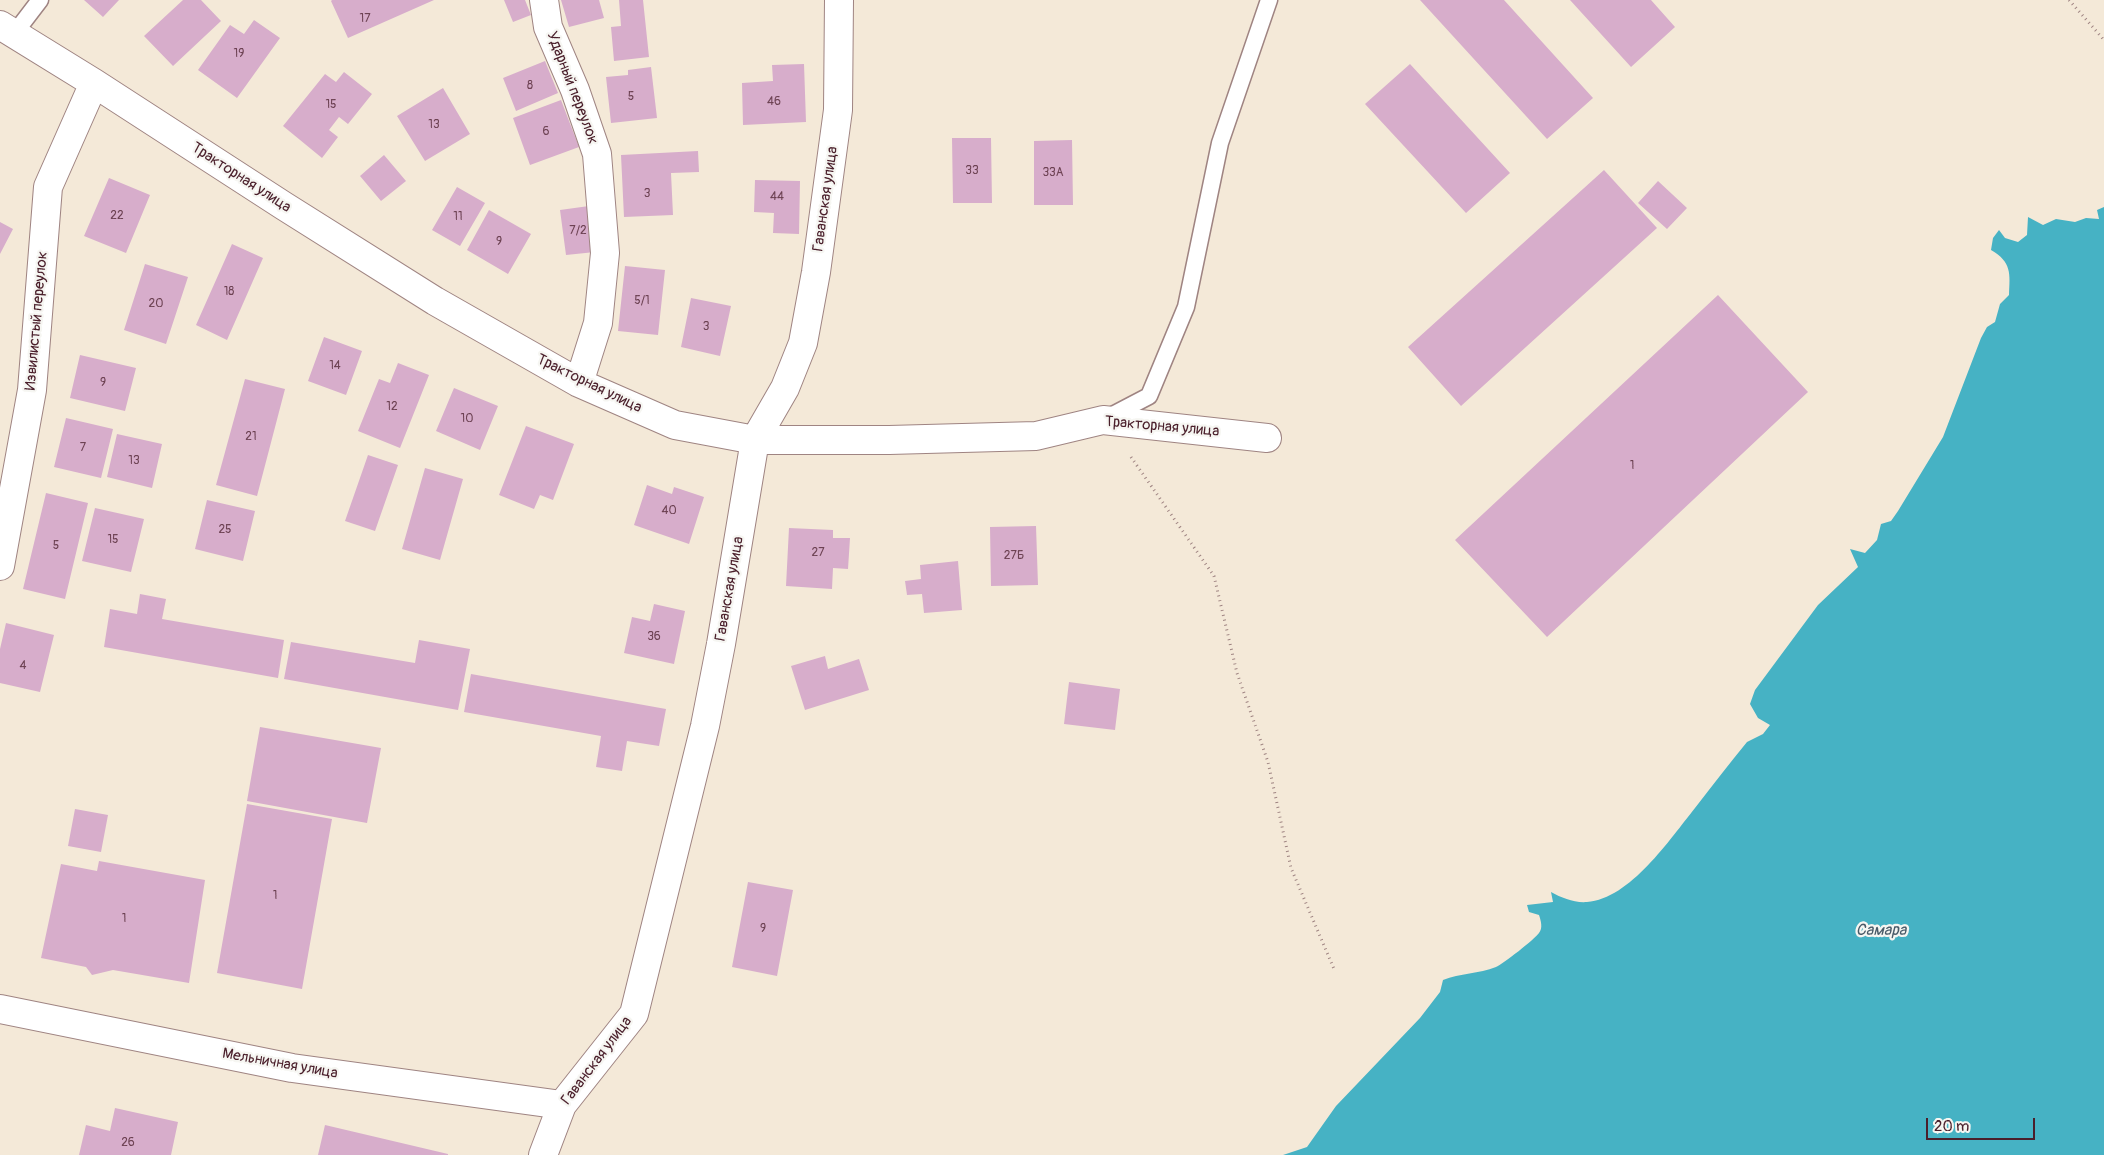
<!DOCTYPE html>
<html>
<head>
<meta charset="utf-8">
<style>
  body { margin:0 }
  #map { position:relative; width:2104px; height:1155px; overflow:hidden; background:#f4e9d8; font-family:Pangolin,sans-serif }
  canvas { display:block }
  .scale { position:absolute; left:1926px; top:1118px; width:109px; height:22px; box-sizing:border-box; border:2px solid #4a1f2b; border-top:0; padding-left:6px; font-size:15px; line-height:18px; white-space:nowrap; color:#4a1f2b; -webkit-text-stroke:4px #f6f6f2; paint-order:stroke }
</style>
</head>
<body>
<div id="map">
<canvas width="2104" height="1155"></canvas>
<div class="scale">20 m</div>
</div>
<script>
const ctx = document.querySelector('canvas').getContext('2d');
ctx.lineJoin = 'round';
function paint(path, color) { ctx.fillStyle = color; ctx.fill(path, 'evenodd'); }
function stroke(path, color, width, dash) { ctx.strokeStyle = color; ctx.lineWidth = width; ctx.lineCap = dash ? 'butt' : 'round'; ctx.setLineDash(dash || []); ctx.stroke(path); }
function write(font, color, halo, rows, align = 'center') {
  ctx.font = font + ' Pangolin,sans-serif'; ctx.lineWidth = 4.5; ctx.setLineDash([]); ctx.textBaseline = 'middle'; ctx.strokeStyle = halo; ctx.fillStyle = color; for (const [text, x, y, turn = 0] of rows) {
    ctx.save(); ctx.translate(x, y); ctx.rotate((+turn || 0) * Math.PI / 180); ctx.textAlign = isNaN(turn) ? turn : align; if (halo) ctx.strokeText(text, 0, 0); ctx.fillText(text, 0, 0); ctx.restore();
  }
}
const water = new Path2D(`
  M2104,207V1155H1283L1307,1147L1336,1106L1420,1018L1440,992L1443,980C1460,973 1479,974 1496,967C1503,964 1535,939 1539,933C1543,928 1541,921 1539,915L1529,912L1527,905L1553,902L1551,892C1562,898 1574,903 1587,902C1630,899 1670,839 1695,808C1712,786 1729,764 1747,742L1763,734L1770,725L1758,718L1750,704L1755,690L1818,605L1858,567L1850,549L1865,553L1877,540L1881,524L1891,521L1898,511L1943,437L1981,338L1987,327L1995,322L2000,304L2009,295C2010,274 2012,262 1991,250L1993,238L1999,230L2005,238L2018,242L2027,235L2028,217L2043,225L2056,219L2075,222L2086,218L2099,219L2097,210Z`);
const building = new Path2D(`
  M84,0H119L103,17Z
  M183,0H201L221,21L173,66L144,36Z
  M332,0H434L348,38L331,1Z
  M504,0H525L531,15L513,22Z
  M561,0H599L604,18L569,27Z
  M619,0H643L649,57L614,61L611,27L621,26Z
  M1420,0H1504L1593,98L1547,139Z
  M1570,0H1651L1675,27L1631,67Z
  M254,20L280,38L237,98L198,70L230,25L244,34Z
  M545,61L558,93L516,111L503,78Z
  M804,64L806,122L743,125L742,83L773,81L772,65Z
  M1410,64L1510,173L1466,213L1365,104Z
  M651,67L657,118L611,123L606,77L628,75V70Z
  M344,72L372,94L348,124L339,117L329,130L338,137L322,158L283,126L325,74L336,82Z
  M443,88L470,134L425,161L397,116Z
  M561,100L579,147L530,165L513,118Z
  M952,138H991L992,203H953Z
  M1072,140L1073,205H1034V141Z
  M698,151L699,172L671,173L673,215L624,217L621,155Z
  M384,155L406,181L381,201L360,176Z
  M1604,170L1657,228L1461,406L1408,347Z
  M109,178L150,195L126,253L84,236Z
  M755,180L800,181L799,234L773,233L774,213L754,212Z
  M1658,181L1687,208L1667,229L1638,203Z
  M457,187L485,203L460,246L432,230Z
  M589,206L595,252L566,255L560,210Z
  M489,210L531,234L508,274L467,250Z
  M0,222L13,229L0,254Z
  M232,244L263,258L227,340L196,325Z
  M145,264L188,277L166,344L124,330Z
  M625,266L665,270L658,335L618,331Z
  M1718,295L1808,392L1547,637L1455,540Z
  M691,298L731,306L720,356L681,347Z
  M324,337L362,351L346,395L308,381Z
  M80,355L136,368L125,411L70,398Z
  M398,363L429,375L400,448L358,431L379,379L390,383Z
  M245,379L285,389L257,496L216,485Z
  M454,388L498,406L480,450L436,431Z
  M66,418L113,429L101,478L54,467Z
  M526,426L574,444L553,500L540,495L534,509L499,495Z
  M117,434L162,444L152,488L107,477Z
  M368,455L398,465L375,531L345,521Z
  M425,468L463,479L440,560L402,549Z
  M647,485L672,494L674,487L704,497L689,544L634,525Z
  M46,493L88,503L65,599L23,589Z
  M207,500L255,511L243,561L195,549Z
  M95,508L144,519L131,572L82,561Z
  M1036,526L1038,585L991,586L990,527Z
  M789,528L833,530V538H850L848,569L833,568L832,589L786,586Z
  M958,561L962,610L924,613L922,594L907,595L905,581L921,579L920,565Z
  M140,594L166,599L162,619L284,640L278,678L104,647L110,609L137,614Z
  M654,604L685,611L674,664L624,653L632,617L650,621Z
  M6,623L54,635L40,692L0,683V649Z
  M419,640L470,649L458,710L284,679L291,642L415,663Z
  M825,656L828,669L859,659L869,690L805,710L791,666Z
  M471,674L666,709L659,746L627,741L622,771L596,767L601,736L464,712Z
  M1069,682L1120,689L1115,730L1064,724Z
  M260,727L381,748L367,823L247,801Z
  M247,804L332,819L302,989L217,973Z
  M75,809L108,815L101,852L68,846Z
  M99,861L205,880L189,983L113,970L92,975L86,967L41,958L61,864L97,871Z
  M748,882L793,890L777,976L732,967Z
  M115,1108L178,1122L171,1155H79L86,1125L110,1131Z
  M325,1125L448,1154V1155H318Z`);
const path = new Path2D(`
  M2069,0L2104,40
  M1131,457L1214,576L1237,673L1268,762L1291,868L1334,969`);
const lane = new Path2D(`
  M14,34L40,0
  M1105,419L1149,396L1186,307L1220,143L1269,0`);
const street = new Path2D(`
  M544,0L548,27L575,90L597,154L605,253L598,323L579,383
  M0,25L94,83L284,206L435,301L579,383L675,425L755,440H889L1036,436L1103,420L1267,438
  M0,566L32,390L48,187L94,83
  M0,1009L292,1068L562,1105
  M543,1155L562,1105L634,1014L705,726L721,644L755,440L785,388L803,343L816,272L838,110L839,0`);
const numberNames = [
  ["17",365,19],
  ["19",239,54],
  ["8",530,86],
  ["5",631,97],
  ["46",774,102],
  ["15",331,105],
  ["13",434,125],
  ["6",546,132],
  ["33",972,171],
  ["33А",1053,173],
  ["3",647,194],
  ["44",777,197],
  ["22",117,216],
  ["11",458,217],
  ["7/2",578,231],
  ["9",499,242],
  ["18",229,292],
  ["5/1",642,301],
  ["20",156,304],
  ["3",706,327],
  ["14",335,366],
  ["9",103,383],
  ["12",392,407],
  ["10",467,419],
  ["21",251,437],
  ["7",83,448],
  ["13",134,461],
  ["1",1632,466],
  ["40",669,511],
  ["25",225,530],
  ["15",113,540],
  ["5",56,546],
  ["27",818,553],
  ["27Б",1014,556],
  ["36",654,637],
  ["4",23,666],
  ["1",275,896],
  ["1",124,919],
  ["9",763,929],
  ["26",128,1143]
];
const streetNames = [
  ["Ударный переулок",572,88,69],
  ["Тракторная улица",241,178,33],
  ["Гаванская улица",826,199,-82],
  ["Извилистый переулок",37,321,-85],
  ["Тракторная улица",589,384,26],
  ["Тракторная улица",1162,427,5],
  ["Гаванская улица",730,589,-80],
  ["Гаванская улица",597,1061,-53],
  ["Мельничная улица",280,1064,10]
];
const waterNames = [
  ["Самара",1881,931]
];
paint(water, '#46b2c4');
paint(building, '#d7adcb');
stroke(lane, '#9f8482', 19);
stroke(street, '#9f8482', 30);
stroke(path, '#9f8482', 3, [1, 4]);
stroke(lane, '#fff', 16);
stroke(street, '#fff', 28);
write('12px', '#6d4253', null, numberNames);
write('15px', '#4a1f2b', '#f6f6f2', streetNames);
write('italic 16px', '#485a68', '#f6f6f2', waterNames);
</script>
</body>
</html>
